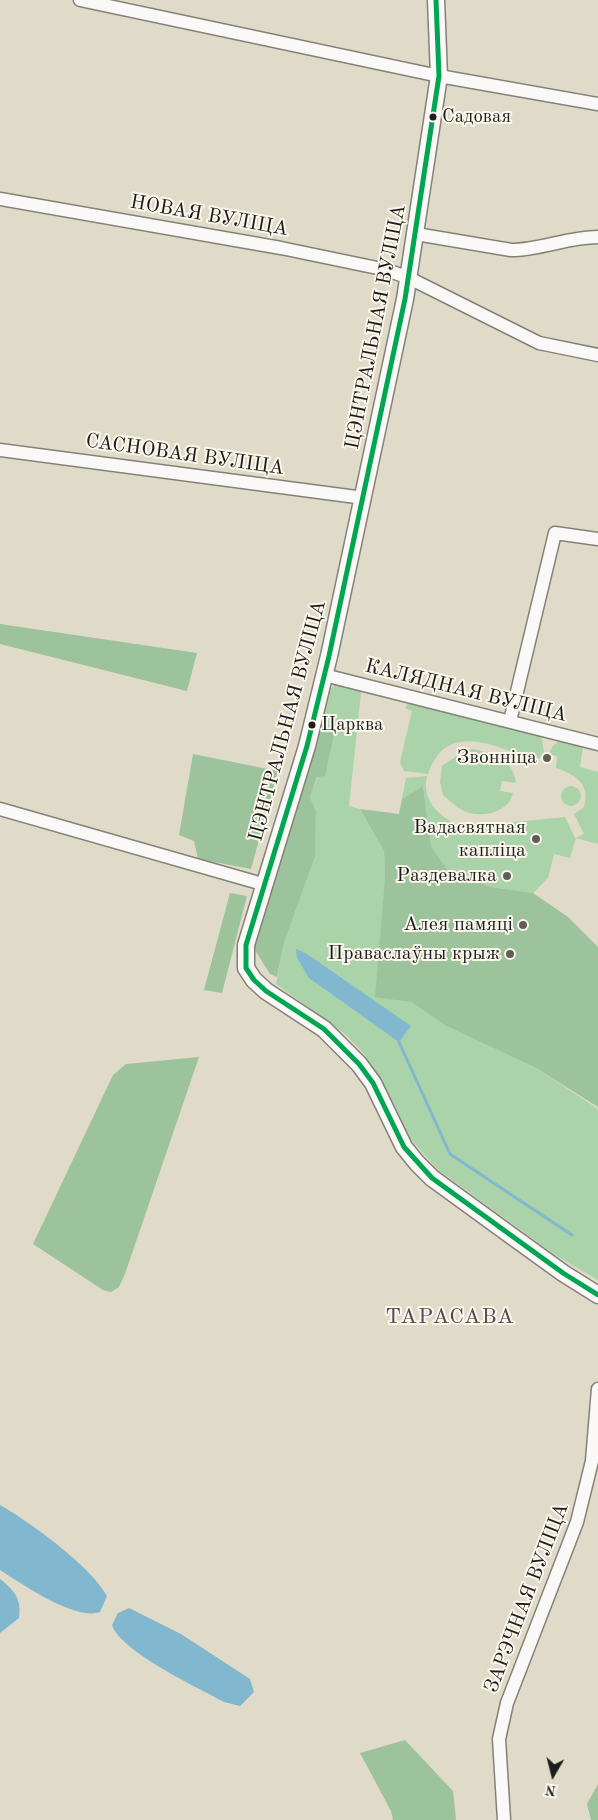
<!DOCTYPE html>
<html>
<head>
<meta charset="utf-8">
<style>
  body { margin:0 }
  #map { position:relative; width:598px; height:1820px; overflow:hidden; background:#e0dac8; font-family:"Old Standard TT",serif }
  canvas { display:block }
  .north { position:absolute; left:528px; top:1750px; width:50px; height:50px; -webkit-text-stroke:4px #fbf7ec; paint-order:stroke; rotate:188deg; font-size:14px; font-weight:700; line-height:20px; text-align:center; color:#1c1c1c }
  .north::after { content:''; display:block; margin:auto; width:18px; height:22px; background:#1c1c1c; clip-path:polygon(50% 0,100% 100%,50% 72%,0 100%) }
</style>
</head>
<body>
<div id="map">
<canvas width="598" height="1820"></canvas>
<div class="north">N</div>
</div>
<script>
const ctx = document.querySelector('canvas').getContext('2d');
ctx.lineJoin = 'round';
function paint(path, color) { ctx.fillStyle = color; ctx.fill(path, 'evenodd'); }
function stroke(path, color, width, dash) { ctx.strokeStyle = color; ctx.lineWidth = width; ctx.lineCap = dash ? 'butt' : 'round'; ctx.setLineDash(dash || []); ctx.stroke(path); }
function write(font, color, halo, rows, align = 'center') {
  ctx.font = font + ' "Old Standard TT",serif'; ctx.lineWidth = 4; ctx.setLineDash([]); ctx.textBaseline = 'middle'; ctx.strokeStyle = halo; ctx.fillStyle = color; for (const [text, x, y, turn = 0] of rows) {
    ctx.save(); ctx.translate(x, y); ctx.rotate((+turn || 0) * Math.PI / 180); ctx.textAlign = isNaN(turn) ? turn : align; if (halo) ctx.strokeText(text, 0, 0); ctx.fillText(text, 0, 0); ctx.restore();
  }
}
const green = new Path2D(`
  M335,685L360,690L361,693L349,806L360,809L384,851L385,879L411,1002L446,1026L536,1068L598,1109V1280L555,1255L437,1169L409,1137L365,1055L346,1035L276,984L284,943L315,857L316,811L310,797L334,734L323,719L329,690Z
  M408,703L541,735L544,752L537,761C498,748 447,718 428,774L404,771L400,762L412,711L405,708Z
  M564,737L583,747L580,767L598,772V844L576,838L570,858L554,854L548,878L533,893L491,887L448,871L431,846L423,786L402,799L406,778L427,776C421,803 442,819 464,827L565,817L575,838L584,834L574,814L584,807C591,785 575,774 556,768L557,756L551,755L550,751L553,746Z
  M473,749C493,753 514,760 516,783L502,781L500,791L513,793C509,811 487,817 470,813C460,811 450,801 443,795L440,782L442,766L464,751Z
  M561 796a10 10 0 1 1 20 0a10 10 0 1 1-20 0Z`);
const forest = new Path2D(`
  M0,624L197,653L187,691L0,644Z
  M323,719L334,734L325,776L317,777L310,797L316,811L315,857L284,943L277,977L270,974L253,947L313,730Z
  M193,754L278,771L251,869L198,859L194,841L179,835Z
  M423,786L431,846L448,871L491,887L533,893L568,917L598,947V1107L536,1068L446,1026L411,1002L375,997L385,879L384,851L360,809L399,814L402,799Z
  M230,893L247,896L222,993L204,990Z
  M199,1057L125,1274L119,1287L111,1292L103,1290L33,1244L113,1075L126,1064Z
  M405,1740L453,1791L456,1820H393L391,1811L360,1753Z
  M598,1784V1820H591L587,1804Z`);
const water = new Path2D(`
  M296,949L307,954L411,1026L399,1042L309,978L297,958Z
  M0,1505C30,1522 92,1567 107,1596L100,1612C75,1621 22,1584 0,1570Z
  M0,1579C14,1590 22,1599 19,1618L0,1633Z
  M129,1608L181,1634L250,1679L254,1692L240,1706L224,1702C197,1687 121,1652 112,1625L118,1613Z`);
const stream = new Path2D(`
  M399,1042L450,1154L572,1235`);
const minor = new Path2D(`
  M80,0L439,76L598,104
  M0,199L281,248L387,270L409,278L539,343L598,355
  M416,234L511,250C540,250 568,237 598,237
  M0,450L364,498
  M324,675L598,744
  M510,721L555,533L598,539
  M0,809L266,885
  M504,1820L499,1739L507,1703L577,1522L592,1461L598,1389`);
const tertiary = new Path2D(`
  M436,0L439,76L405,299L329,656L307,746L246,945V968L254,980L266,991L324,1029L359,1064L373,1083L404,1147L417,1163L432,1178L509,1234L563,1273L598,1295`);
const bus1 = new Path2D(`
  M436,0L439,76L405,299L329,656L307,746L246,945V968L254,980L266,991L324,1029L359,1064L373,1083L404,1147L432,1178L563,1273L598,1295`);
const markers = [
  [433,117,4.5,"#1c1c1c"],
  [312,725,4.5,"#1c1c1c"],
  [547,758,5,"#615e58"],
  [536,839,5,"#615e58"],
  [507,876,5,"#615e58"],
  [523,925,5,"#615e58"],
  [510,954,5,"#615e58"]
];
const busNames = [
  ["Садовая",442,117],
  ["Царква",321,725]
];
const streetNames = [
  ["НОВАЯ ВУЛІЦА",209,216,10],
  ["ЦЭНТРАЛЬНАЯ ВУЛІЦА",376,327,-79],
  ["САСНОВАЯ ВУЛІЦА",185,455,8],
  ["КАЛЯДНАЯ ВУЛІЦА",466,691,14],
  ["ЦЭНТРАЛЬНАЯ ВУЛІЦА",288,721,-75],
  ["ЗАРЭЧНАЯ ВУЛІЦА",527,1598,-69]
];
const poiNames = [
  ["Звонніца",537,758],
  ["Вадасвятная",526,828],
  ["капліца",526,851],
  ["Раздевалка",497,876],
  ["Алея памяці",513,925],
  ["Праваслаўны крыж",500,954]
];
const quarterNames = [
  ["ТАРАСАВА",450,1317]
];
paint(green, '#aad3a9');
paint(forest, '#9dc39d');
paint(water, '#82b7d0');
stroke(stream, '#82b7d0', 3);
stroke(minor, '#848178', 15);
stroke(tertiary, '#848178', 19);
stroke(minor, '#faf9f7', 12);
stroke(tertiary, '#faf9f7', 16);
stroke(bus1, '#00a651', 5);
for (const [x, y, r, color] of markers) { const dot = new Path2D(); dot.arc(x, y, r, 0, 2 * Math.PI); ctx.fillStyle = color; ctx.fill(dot); stroke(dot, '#fbf7ec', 2); }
write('19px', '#1c1c1c', '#fbf7ec', busNames, 'left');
write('20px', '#1c1c1c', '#fbf7ec', streetNames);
write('20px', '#1c1c1c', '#fbf7ec', poiNames, 'right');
ctx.letterSpacing = '1px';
write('22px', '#5d4851', '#fbf7ec', quarterNames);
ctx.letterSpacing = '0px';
</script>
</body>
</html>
